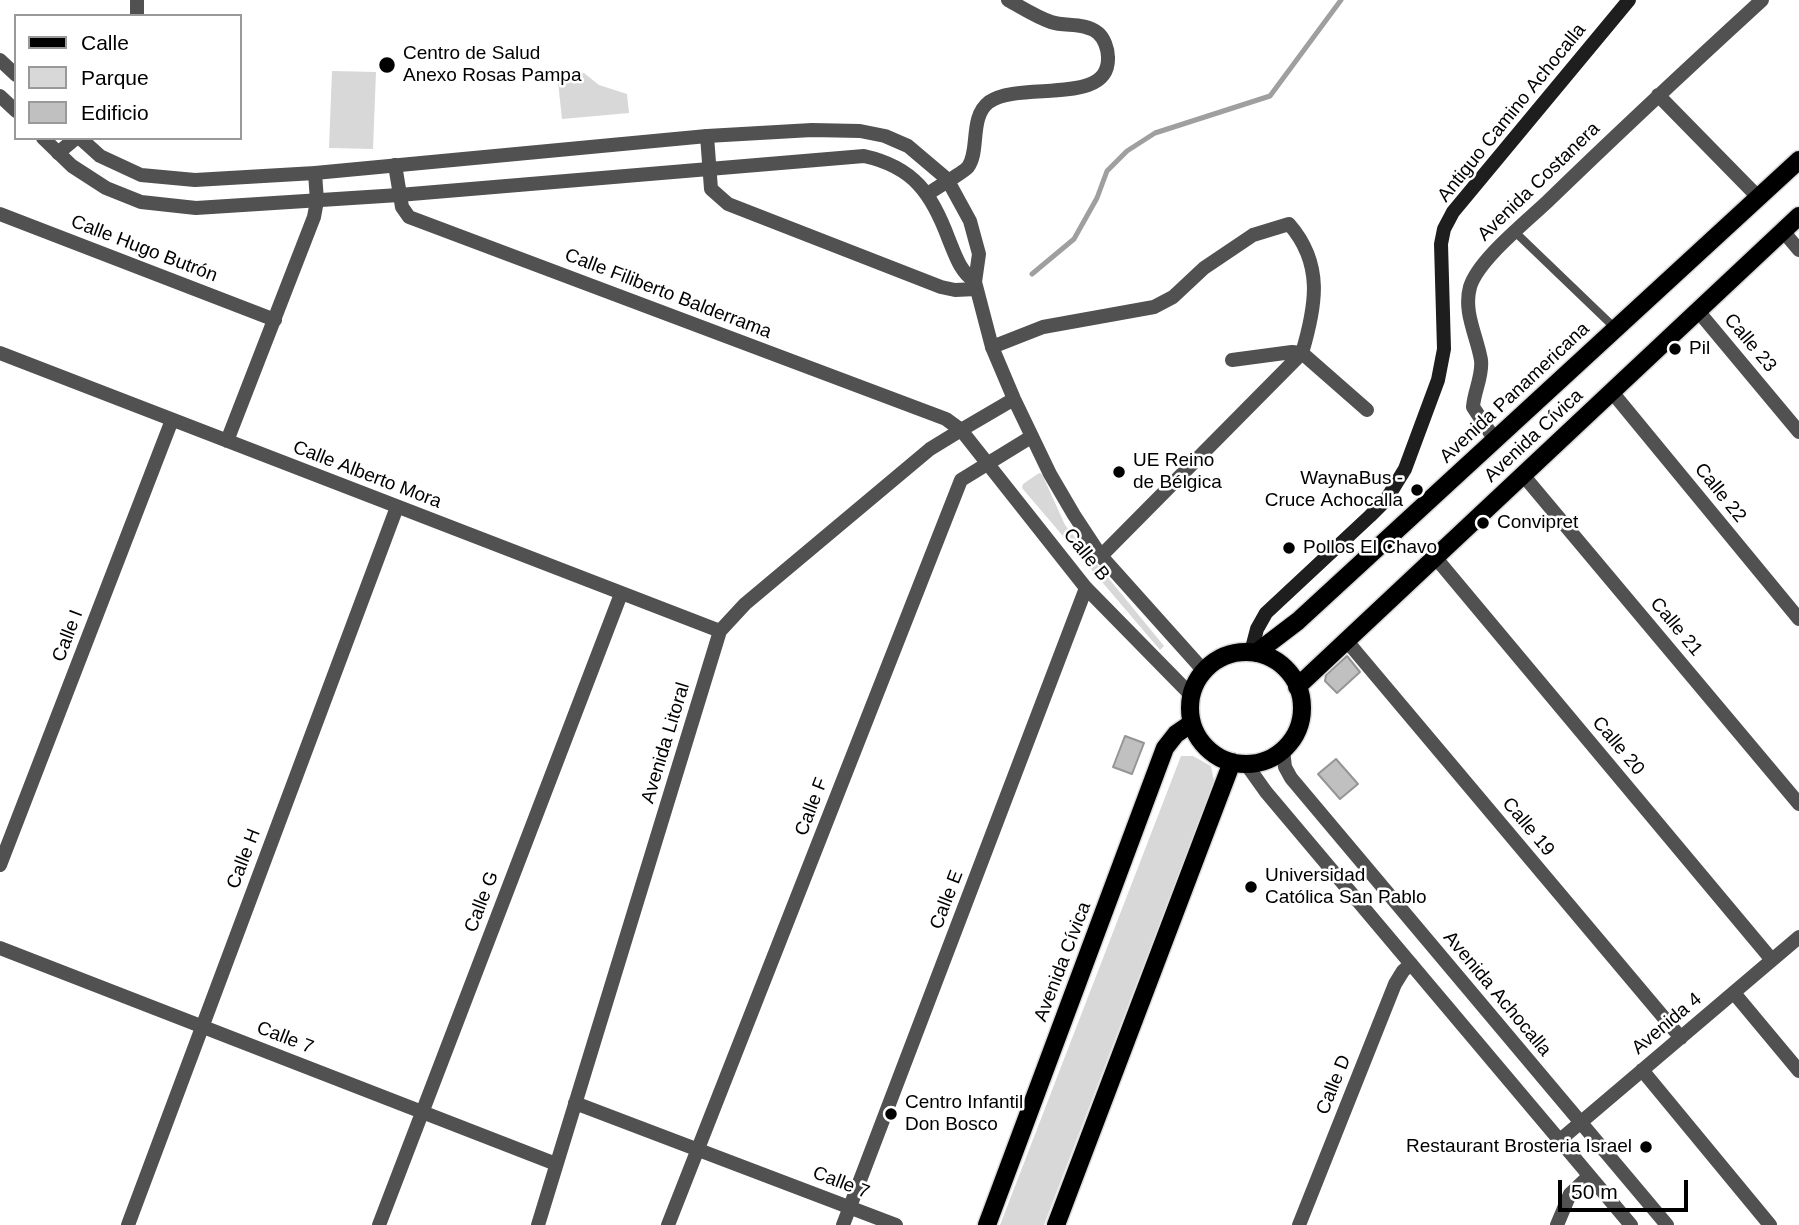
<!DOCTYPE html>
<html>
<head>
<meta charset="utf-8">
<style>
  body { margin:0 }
  #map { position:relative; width:1799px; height:1225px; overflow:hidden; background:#fff; font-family:Helvetica,sans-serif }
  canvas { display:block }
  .legend { position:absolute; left:14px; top:14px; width:228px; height:126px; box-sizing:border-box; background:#fff; border:2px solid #999; margin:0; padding:9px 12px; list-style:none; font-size:21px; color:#000 }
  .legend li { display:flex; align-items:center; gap:14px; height:35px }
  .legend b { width:35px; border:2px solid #999 }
  .scale { position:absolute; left:1558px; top:1180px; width:130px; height:32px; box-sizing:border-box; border:4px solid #000; border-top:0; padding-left:9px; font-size:21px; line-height:24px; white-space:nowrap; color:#000; -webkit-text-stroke:5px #fff; paint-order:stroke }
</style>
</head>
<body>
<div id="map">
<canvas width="1799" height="1225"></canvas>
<ul class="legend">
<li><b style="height:9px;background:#000"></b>Calle</li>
<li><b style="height:19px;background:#d8d8d8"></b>Parque</li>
<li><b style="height:19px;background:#c0c0c0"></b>Edificio</li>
</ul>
<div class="scale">50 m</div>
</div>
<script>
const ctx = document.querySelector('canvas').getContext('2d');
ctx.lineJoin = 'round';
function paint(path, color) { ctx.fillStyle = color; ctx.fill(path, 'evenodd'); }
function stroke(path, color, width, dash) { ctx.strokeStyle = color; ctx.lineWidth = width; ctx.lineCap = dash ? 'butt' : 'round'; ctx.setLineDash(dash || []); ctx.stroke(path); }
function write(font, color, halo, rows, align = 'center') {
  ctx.font = font + ' Helvetica,sans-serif'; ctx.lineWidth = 5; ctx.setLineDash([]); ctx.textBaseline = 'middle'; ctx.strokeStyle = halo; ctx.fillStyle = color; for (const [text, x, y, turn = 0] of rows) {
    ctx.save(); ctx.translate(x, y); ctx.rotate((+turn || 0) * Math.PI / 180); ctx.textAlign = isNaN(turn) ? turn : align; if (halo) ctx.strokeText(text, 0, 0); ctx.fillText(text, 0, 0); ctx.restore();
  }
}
const green = new Path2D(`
  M332,71L376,72L373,149L329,148Z
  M584,73L599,85L627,94L629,113L562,119L558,82L563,74Z
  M1039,473L1042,474L1065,525L1164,646L1160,650L1022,488L1023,484Z
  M1181,756H1193L1211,766L1214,781L1044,1225H1000Z`);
const stream = new Path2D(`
  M1032,274L1074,239L1097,198L1107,171L1127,151L1155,133L1270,96L1341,0`);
const building = new Path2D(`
  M1347,656L1360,672L1337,693L1325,681L1326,675Z
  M1125,736L1144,743L1132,774L1113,767Z
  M1336,759L1358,784L1340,799L1318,774Z`);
const service = new Path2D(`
  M1515,232L1616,329`);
const minor = new Path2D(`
  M137,16V0
  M1658,95L1759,198
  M707,136L711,189L728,204L941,287L955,290L976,289
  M58,153L76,138
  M395,165L402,207L409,217L946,419L961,430L930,449L745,604L720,631L538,1225
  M928,194C937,187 963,173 968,167C980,151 969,117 989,102C1020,80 1110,107 1108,57C1108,49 1104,38 1098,33C1084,22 1066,27 1051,22C1036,17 1021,7 1008,0
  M0,214L275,320
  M1783,231L1799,250
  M1698,311L1799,432
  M992,347L1043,327L1154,307L1173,297L1204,268L1253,235L1289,224C1324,264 1316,306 1302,353L1101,556
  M0,353L720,631
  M1232,360L1292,352L1302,353L1367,410
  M1612,392L1799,619
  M1495,440L1473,407C1474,391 1483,376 1481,360C1477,336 1463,312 1470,287C1478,260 1526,222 1548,201C1618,133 1690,66 1762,0
  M227,441L314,217L317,201L315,173
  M1523,475L1799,804
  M1435,557L1772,960
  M1346,640L1681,1038
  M0,865L172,420
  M0,948L556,1164
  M1734,993L1799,1071
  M1642,1070L1770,1225
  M575,1103L896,1225
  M1560,1140L1799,937
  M128,1225L397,507
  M379,1225L621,594
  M668,1225L961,480L1031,437
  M843,1225L1086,588
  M1299,1225L1395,984L1403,971L1411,964
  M1557,1225L1570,1194L1589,1176`);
const tertiary = new Path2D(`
  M0,60L16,75
  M0,96L16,111
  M43,138L72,166L106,188L141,202L196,208L399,195L864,156C914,167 932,194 949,240C956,257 960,271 975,282
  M80,138L100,156L141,175L195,180L315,173L707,136L812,130L860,131L885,136L908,146L947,179L970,221L979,254L975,282L992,347L1014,399L1050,474L1074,515L1101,556L1204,671
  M1014,399L961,430L1086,588L1191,695
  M1283,750L1285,767L1291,778L1667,1225
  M1246,764L1266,792L1631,1225`);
const secondary = new Path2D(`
  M1251,652L1257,629L1266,613L1370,516L1386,500L1405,469L1438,380L1444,349L1441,244L1444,229L1453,212L1629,0`);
const primary = new Path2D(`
  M1190 708a56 56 0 1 1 112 0a56 56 0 1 1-112 0Z
  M1256,653L1298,621L1799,160
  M1297,687L1799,216
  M987,1225L1165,748L1176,734L1192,723
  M1056,1225L1232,762`);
const markers = [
  [387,65,9,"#000"],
  [1675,349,7,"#000"],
  [1119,472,7,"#000"],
  [1417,490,7,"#000"],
  [1483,523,7,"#000"],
  [1289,548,7,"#000"],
  [1251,887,7,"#000"],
  [891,1114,7,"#000"],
  [1646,1147,7,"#000"]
];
const poiNames = [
  ["Centro de Salud",403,54],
  ["Anexo Rosas Pampa",403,76],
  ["Pil",1689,349],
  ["UE Reino",1133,461],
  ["de Bélgica",1133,483],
  ["WaynaBus -",1403,479,"right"],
  ["Cruce Achocalla",1403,501,"right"],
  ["Convipret",1497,523],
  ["Pollos El Chavo",1303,548],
  ["Universidad",1265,876],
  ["Católica San Pablo",1265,898],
  ["Centro Infantil",905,1103],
  ["Don Bosco",905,1125],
  ["Restaurant Brosteria Israel",1632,1147,"right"]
];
const streetNames = [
  ["Antiguo Camino Achocalla",1512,113,-51],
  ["Avenida Costanera",1539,182,-44],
  ["Calle Hugo Butrón",144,249,21],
  ["Calle Filiberto Balderrama",668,294,21],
  ["Calle 23",1750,343,50],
  ["Avenida Panamericana",1515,393,-43],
  ["Avenida Cívica",1534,436,-43],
  ["Calle Alberto Mora",367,475,21],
  ["Calle 22",1720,493,51],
  ["Calle B",1086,555,51],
  ["Calle 21",1676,627,50],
  ["Calle I",68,636,-69],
  ["Avenida Litoral",666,743,-73],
  ["Calle 20",1618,746,50],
  ["Calle F",812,807,-69],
  ["Calle 19",1528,827,50],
  ["Calle H",244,859,-69],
  ["Calle E",947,900,-69],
  ["Calle G",482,902,-69],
  ["Avenida Cívica",1063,962,-69],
  ["Avenida Achocalla",1497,994,50],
  ["Avenida 4",1667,1024,-40],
  ["Calle 7",285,1038,21],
  ["Calle D",1334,1085,-68],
  ["Calle 7",841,1183,21]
];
paint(green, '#d8d8d8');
stroke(stream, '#9f9f9f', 5);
paint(building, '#c0c0c0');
stroke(building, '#959595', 2);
stroke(primary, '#dbdbdb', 21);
stroke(service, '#515151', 8);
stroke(minor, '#515151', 14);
stroke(tertiary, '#515151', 14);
stroke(secondary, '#1e1e1e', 14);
stroke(primary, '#000', 18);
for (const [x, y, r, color] of markers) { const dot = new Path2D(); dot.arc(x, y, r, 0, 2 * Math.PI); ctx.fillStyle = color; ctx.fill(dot); stroke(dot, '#fff', 2.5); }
write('19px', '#000', '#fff', poiNames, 'left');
write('19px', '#000', '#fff', streetNames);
</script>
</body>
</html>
